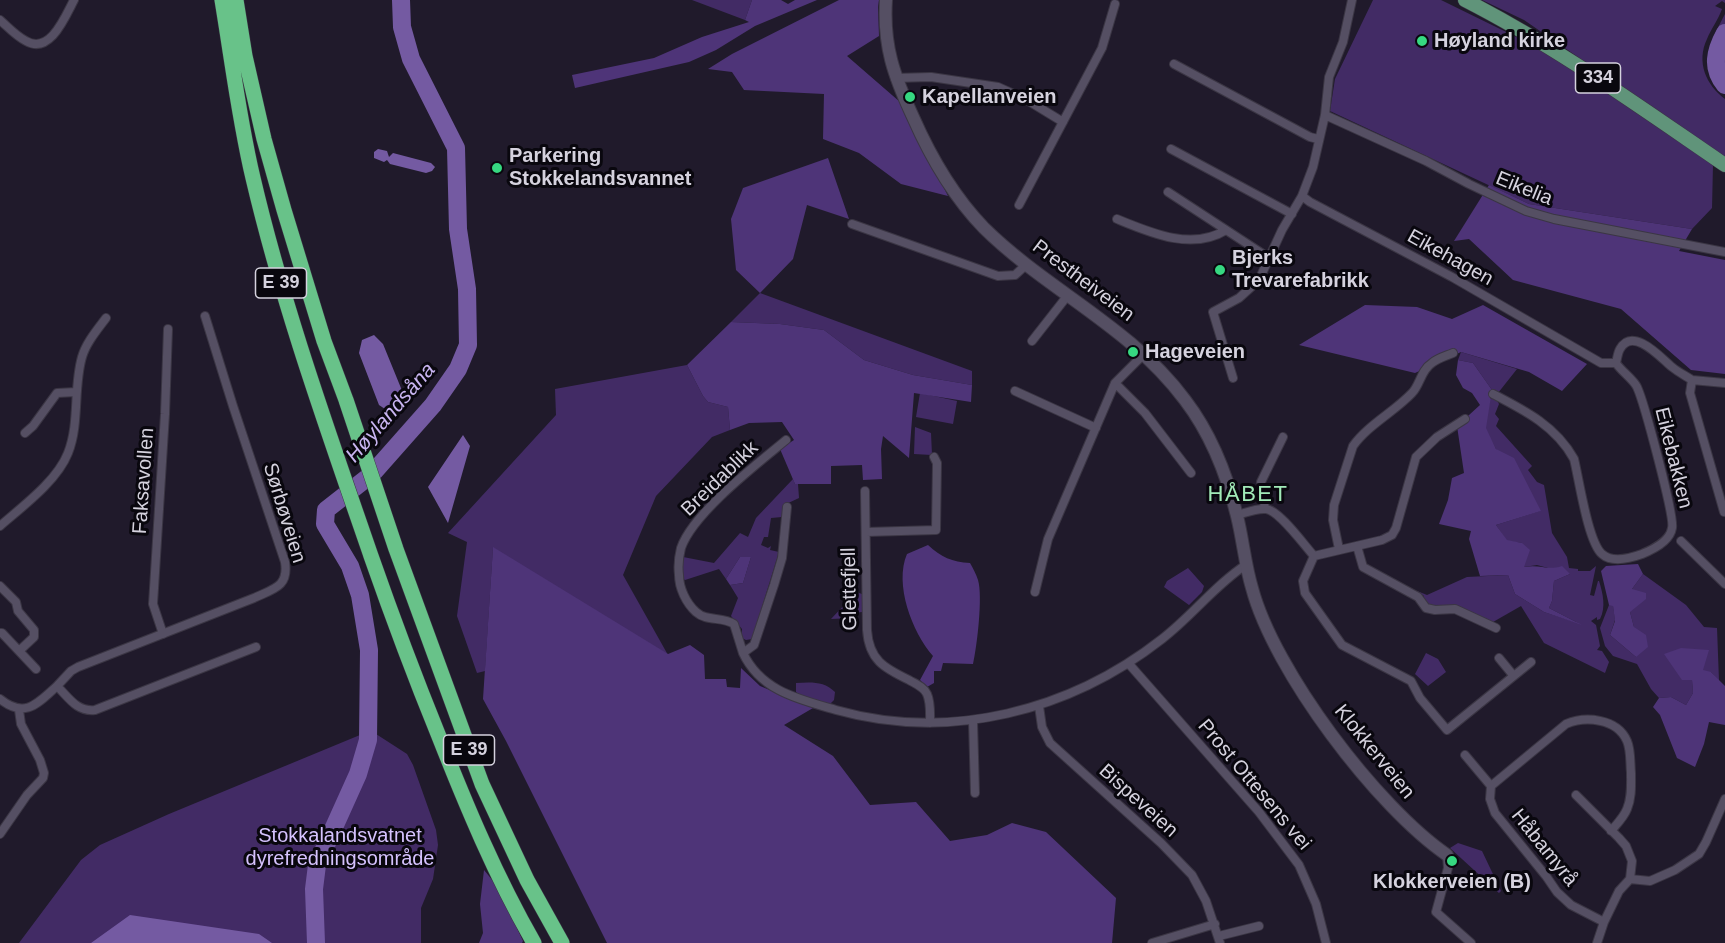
<!DOCTYPE html>
<html>
<head>
<meta charset="utf-8">
<style>
  body { margin:0 }
  canvas { display:block; background:#201a2b }
</style>
</head>
<body>
<canvas width="1725" height="943"></canvas>
<script>
const ctx = document.querySelector('canvas').getContext('2d');
ctx.lineJoin = 'round';
function paint(path, color) { ctx.fillStyle = color; ctx.fill(path, 'evenodd'); }
function stroke(path, color, width, dash) { ctx.strokeStyle = color; ctx.lineWidth = width; ctx.lineCap = dash ? 'butt' : 'round'; ctx.setLineDash(dash || []); ctx.stroke(path); }
function write(font, color, halo, rows, align = 'center') {
  ctx.font = font + ' Helvetica,sans-serif'; ctx.lineWidth = 6; ctx.setLineDash([]); ctx.textBaseline = 'middle'; ctx.strokeStyle = halo; ctx.fillStyle = color; for (const [text, x, y, turn = 0] of rows) {
    ctx.save(); ctx.translate(x, y); ctx.rotate((+turn || 0) * Math.PI / 180); ctx.textAlign = isNaN(turn) ? turn : align; if (halo) ctx.strokeText(text, 0, 0); ctx.fillText(text, 0, 0); ctx.restore();
  }
}
const green = new Path2D(`
  M692,0H752L745,20Z
  M1373,0H1441L1549,53L1713,164L1712,208L1692,229L1529,204L1330,111L1335,79Z
  M1482,0H1725V3L1722,1L1715,6L1722,9C1718,20 1711,29 1707,39C1696,62 1706,85 1725,99V158L1524,20Z
  M1725,14V27L1715,45L1713,54L1717,79L1725,89V93C1694,70 1711,41 1725,14Z
  M760,293L972,371V385L913,375L864,360L824,330L780,324L731,322Z
  M1461,352L1517,369L1498,393L1492,390L1473,363L1458,360Z
  M687,365L703,396L708,402L728,407L730,430L712,437L656,496L623,575L668,655L493,548L485,671L477,673L457,616L467,542L448,533L556,415L555,389Z
  M920,393L957,401L953,424L916,417Z
  M1495,397L1499,404L1495,414L1499,419L1496,426L1532,466L1528,470L1537,482L1544,485L1552,533L1567,557L1569,568L1578,569V571H1590L1596,566L1590,595L1594,596L1598,581H1599C1603,594 1606,607 1600,619L1597,620V617L1591,621L1596,625L1600,646L1597,650L1602,651L1609,662L1605,673L1544,643L1521,606L1493,622L1429,606L1424,600V596L1417,591L1427,595L1467,577L1508,575L1515,594L1544,612L1578,623L1549,608L1552,601L1554,581L1570,574L1537,565L1524,567L1522,543L1507,541L1496,525L1540,511L1496,449L1485,428L1490,399Z
  M915,427L931,433L932,455L914,454Z
  M793,479L795,484H798L799,498L784,505L782,517L771,518L768,537H764L761,545L768,548L771,546L770,550L779,552L752,639L746,640L742,638V629L731,616L738,598L730,585L743,583L751,557H740L726,579L719,569L685,580L683,579V557L714,563L740,533L748,537L756,518Z
  M1188,568L1204,586L1202,592L1189,605L1164,587L1167,581Z
  M1643,574L1686,605L1704,627L1717,628L1719,681L1711,672L1692,679L1693,693L1686,705L1671,697L1659,698L1651,689L1637,664L1613,656L1605,646L1600,628L1609,605H1613L1615,620L1610,635L1636,657L1634,627L1630,612L1632,589Z
  M859,593L862,594V612L852,613V618L831,619L848,601Z
  M1426,653L1438,659L1446,672L1428,686L1415,674Z
  M796,683C811,682 824,681 835,692L834,700L830,704L800,695L796,692Z
  M376,734L407,754L413,765L436,830L438,845L433,879L421,908V943H19L81,860L100,845L169,814L360,735Z
  M1458,843L1482,851L1501,891L1499,893L1450,848Z`);
const forest = new Path2D(`
  M752,0H781L788,4L795,0H817L755,26L716,50L689,62L575,88L572,75L654,58L702,37L749,22L745,20Z
  M839,0H879L878,7L879,36L847,56L900,102L948,196L901,184L859,153L823,139L824,94L744,90L732,72L708,69L732,54Z
  M828,158L849,219L807,205L793,259L760,293L736,270L731,219L743,188Z
  M1489,185L1529,204L1692,229L1679,251L1725,260V374L1691,370L1621,309L1513,280L1469,239L1454,241Z
  M1365,305L1417,307L1452,319L1483,305L1587,364L1562,391L1529,372L1461,352L1415,373L1299,345Z
  M731,322L780,324L824,330L864,360L913,375L972,385L971,402L914,393L909,458L883,436L881,449L882,479L863,480L862,465L831,466V484H795L780,449L794,440L782,422L749,423L730,430L728,407L708,402L703,396L687,365Z
  M1458,360L1473,363L1492,390L1486,428L1496,449L1514,458L1541,511L1496,525L1507,540L1522,543L1530,550L1524,567C1541,564 1547,571 1562,566L1570,574L1554,581L1552,601L1549,608L1582,625L1544,612L1515,594L1508,575L1480,576L1469,539L1471,531L1439,524L1448,500L1452,478L1464,473L1457,426L1480,405L1472,393L1463,388L1456,375Z
  M928,545C941,557 952,562 970,563C973,568 976,574 978,580C983,596 977,647 973,664L943,663L941,671H934V683L927,687L920,680L933,656C912,632 894,584 907,554Z
  M493,547L668,654L690,645L704,655L705,679H726L727,687L740,688L741,668L760,686L813,708L784,725L833,756L870,805L916,802L950,841L987,835L1012,823L1046,832L1116,898L1112,943H607L506,741L483,699Z
  M740,557H751L743,583L730,585L726,579Z
  M1638,564L1643,574L1632,589L1646,593V599L1630,612L1634,627L1646,635L1648,647L1636,657L1610,635L1615,621L1613,606L1609,605L1601,571L1606,566Z
  M1681,648L1709,650L1703,670L1711,672L1725,686V725L1709,722L1704,744L1695,767L1677,758L1660,715L1653,707L1659,698L1671,697L1686,705L1693,693L1692,680H1682L1664,654Z
  M484,870L498,887L523,941L522,943H479L483,933L480,904Z`);
const water = new Path2D(`
  M378,149L387,151L389,157L393,153L431,163L435,167L432,171L426,173L390,164L387,160L384,162L374,158V152Z
  M374,335L383,344L403,393L396,404L385,409L379,405L359,353L362,340Z
  M463,435L470,446L448,523L428,487Z
  M130,915L259,934L272,943H91Z`);
const river = new Path2D(`
  M1725,33C1715,51 1711,68 1725,85
  M316,943L314,889L317,865L358,774L368,740L369,650L360,595L350,566L325,524L326,510L372,474L433,405L458,369L468,345L467,289L458,229L456,148L411,59L402,27L401,0`);
const street = new Path2D(`
  M0,20C8,27 16,36 26,41C50,55 65,17 74,0
  M1174,64L1310,137L1318,139
  M895,78L931,77L998,87L1027,100L1063,122
  M1325,115L1426,161L1469,184L1526,211L1554,219L1725,252
  M1171,149L1292,214
  M1168,192L1269,258
  M1302,196L1310,202L1452,277L1601,363H1616
  M1019,205L1102,48L1115,4
  M1117,219C1151,233 1192,251 1226,230
  M852,224L998,276L1015,275L1027,264
  M1032,341L1068,295
  M1233,378L1213,312L1239,298L1259,280L1282,230L1302,196L1313,167L1325,115L1329,77L1343,42L1352,0
  M1115,383L1145,413L1191,473
  M1015,391L1096,428
  M1493,394C1524,410 1556,426 1574,459C1579,479 1588,542 1602,554C1612,563 1631,558 1642,554C1652,550 1670,541 1672,528C1675,517 1644,402 1637,387C1633,379 1621,371 1616,363C1617,359 1618,352 1620,349C1633,326 1661,358 1672,367C1678,372 1686,376 1692,380
  M25,433L33,426L57,393L76,392
  M865,491L867,630C869,660 884,668 909,680C916,684 924,687 927,694C931,703 930,714 930,723
  M787,507L782,558L774,585L754,645L743,653C761,691 798,699 836,710C950,742 1070,711 1162,639C1192,616 1215,585 1247,564
  M1265,509L1261,482L1283,437
  M1724,512L1690,393L1692,380L1725,383
  M1237,515C1245,513 1256,508 1266,509C1279,510 1304,545 1314,556L1382,540L1392,535L1396,528L1416,457L1437,437L1465,419
  M0,526C23,506 57,481 68,453C80,423 73,388 82,357C86,343 97,330 106,318
  M866,532L936,530L937,463L934,457
  M1681,541L1725,584
  M1357,546L1363,567L1418,597L1426,608L1435,610L1455,609L1496,628
  M1339,549L1333,520L1334,505L1353,446C1368,425 1394,412 1412,393C1420,385 1421,370 1432,363C1438,358 1446,356 1453,353
  M1314,556L1303,581L1305,593L1342,645L1411,681L1420,698L1447,730L1531,662
  M0,586L16,602L18,611L34,630V637L19,651
  M1035,592L1048,539L1115,383L1145,353
  M0,633H2L36,669
  M163,634L153,604L165,414L168,329
  M743,653L734,624C722,616 707,622 696,612C686,603 679,588 679,575C678,567 679,556 681,548C693,513 757,464 786,440
  M1499,658L1513,675
  M1129,664L1259,812L1299,865L1316,904L1326,943
  M57,686L71,671L78,667L254,598C273,589 289,587 285,562L233,406L205,316
  M0,699C25,719 37,704 57,686C69,698 77,712 95,710L256,647
  M1039,706L1042,727L1050,743L1161,843L1192,875L1206,901L1220,943
  M973,721L975,793
  M1465,755L1491,786
  M1576,795L1619,838L1626,846L1632,861L1630,879L1619,891L1604,922L1597,943
  M0,834L27,795L43,778L44,773L40,760L21,724L19,710
  M1447,855L1448,868L1436,912L1471,943
  M1630,879L1650,881L1675,870L1699,854L1706,842L1725,799
  M1604,922L1571,905L1557,892L1546,876L1495,813L1490,799L1491,786L1566,724C1585,716 1617,718 1627,741C1631,750 1630,762 1631,773C1631,785 1632,797 1627,809C1624,817 1616,825 1611,831
  M1219,936L1259,926
  M1152,943L1215,924`);
const secondary = new Path2D(`
  M886,0C883,46 894,76 913,117C931,158 953,196 984,228C1048,291 1130,326 1185,400C1211,434 1227,475 1237,516C1243,540 1245,565 1252,588C1274,671 1377,807 1447,855`);
const primary = new Path2D(`
  M1465,0C1557,47 1640,107 1725,165`);
const highway = new Path2D(`
  M222,0C232,60 239,119 253,178C283,306 328,431 371,556C392,616 414,675 438,734C466,805 496,877 534,943
  M236,0L245,56L264,139L284,210L324,341L346,400L396,549L482,784L527,880L562,943`);
const markers = [
  [1422,41,6,"#36d881"],
  [910,97,6,"#36d881"],
  [497,168,6,"#36d881"],
  [1220,270,6,"#36d881"],
  [1133,352,6,"#36d881"],
  [1452,861,6,"#36d881"]
];
const shields = [
  [1598,78,45],
  [281,283,51],
  [469,750,51]
];
const shieldNames = [
  ["334",1598,78],
  ["E 39",281,283],
  ["E 39",469,750]
];
const poiNames = [
  ["Høyland kirke",1434,41],
  ["Kapellanveien",922,97],
  ["Parkering",509,156],
  ["Stokkelandsvannet",509,179],
  ["Bjerks",1232,258],
  ["Trevarefabrikk",1232,281],
  ["Hageveien",1145,352],
  ["Klokkerveien (B)",1452,882,"center"]
];
const streetNames = [
  ["Eikelia",1524,189,22],
  ["Eikehagen",1450,258,29],
  ["Prestheiveien",1083,281,37],
  ["Eikebakken",1673,458,76],
  ["Breidablikk",720,479,-44],
  ["Faksavollen",144,481,-86],
  ["Sørbøveien",284,513,73],
  ["Glettefjell",850,589,-91],
  ["Klokkerveien",1374,752,51],
  ["Prost Ottesens vei",1254,785,50],
  ["Bispeveien",1138,801,42],
  ["Håbamyrå",1544,848,51]
];
const parkNames = [
  ["Stokkalandsvatnet",340,836],
  ["dyrefredningsområde",340,859]
];
const waterNames = [
  ["Høylandsåna",391,413,-49]
];
const quarterNames = [
  ["HÅBET",1248,495]
];
paint(green, '#422b65');
paint(forest, '#4e3478');
paint(water, '#745aa2');
stroke(river, '#745aa2', 18);
stroke(street, '#3b3644', 10);
stroke(secondary, '#3b3644', 14);
stroke(primary, '#3b3644', 15);
stroke(highway, '#3b3644', 16);
stroke(street, '#554f63', 8);
stroke(secondary, '#554f63', 12);
stroke(primary, '#60947a', 14);
stroke(highway, '#68c289', 15);
for (const [x, y, r, color] of markers) { const dot = new Path2D(); dot.arc(x, y, r, 0, 2 * Math.PI); ctx.fillStyle = color; ctx.fill(dot); stroke(dot, '#09070e', 2); }
for (const [x, y, w] of shields) { const box = new Path2D(); box.roundRect(x - w / 2, y - 15, w, 30, 4.5); ctx.fillStyle = '#09070e'; ctx.fill(box); stroke(box, '#d5d2de', 1.5); }
write('bold 18px', '#d5d2de', null, shieldNames);
write('bold 20px', '#d5d2de', '#09070e', poiNames, 'left');
write('20px', '#d5d2de', '#09070e', streetNames);
write('20px', '#d5c2fe', '#09070e', parkNames);
write('italic 21px', '#c9b5f1', '#09070e', waterNames);
ctx.letterSpacing = '1.5px';
write('22px', '#a1eab8', '#09070e', quarterNames);
ctx.letterSpacing = '0px';
</script>
</body>
</html>
